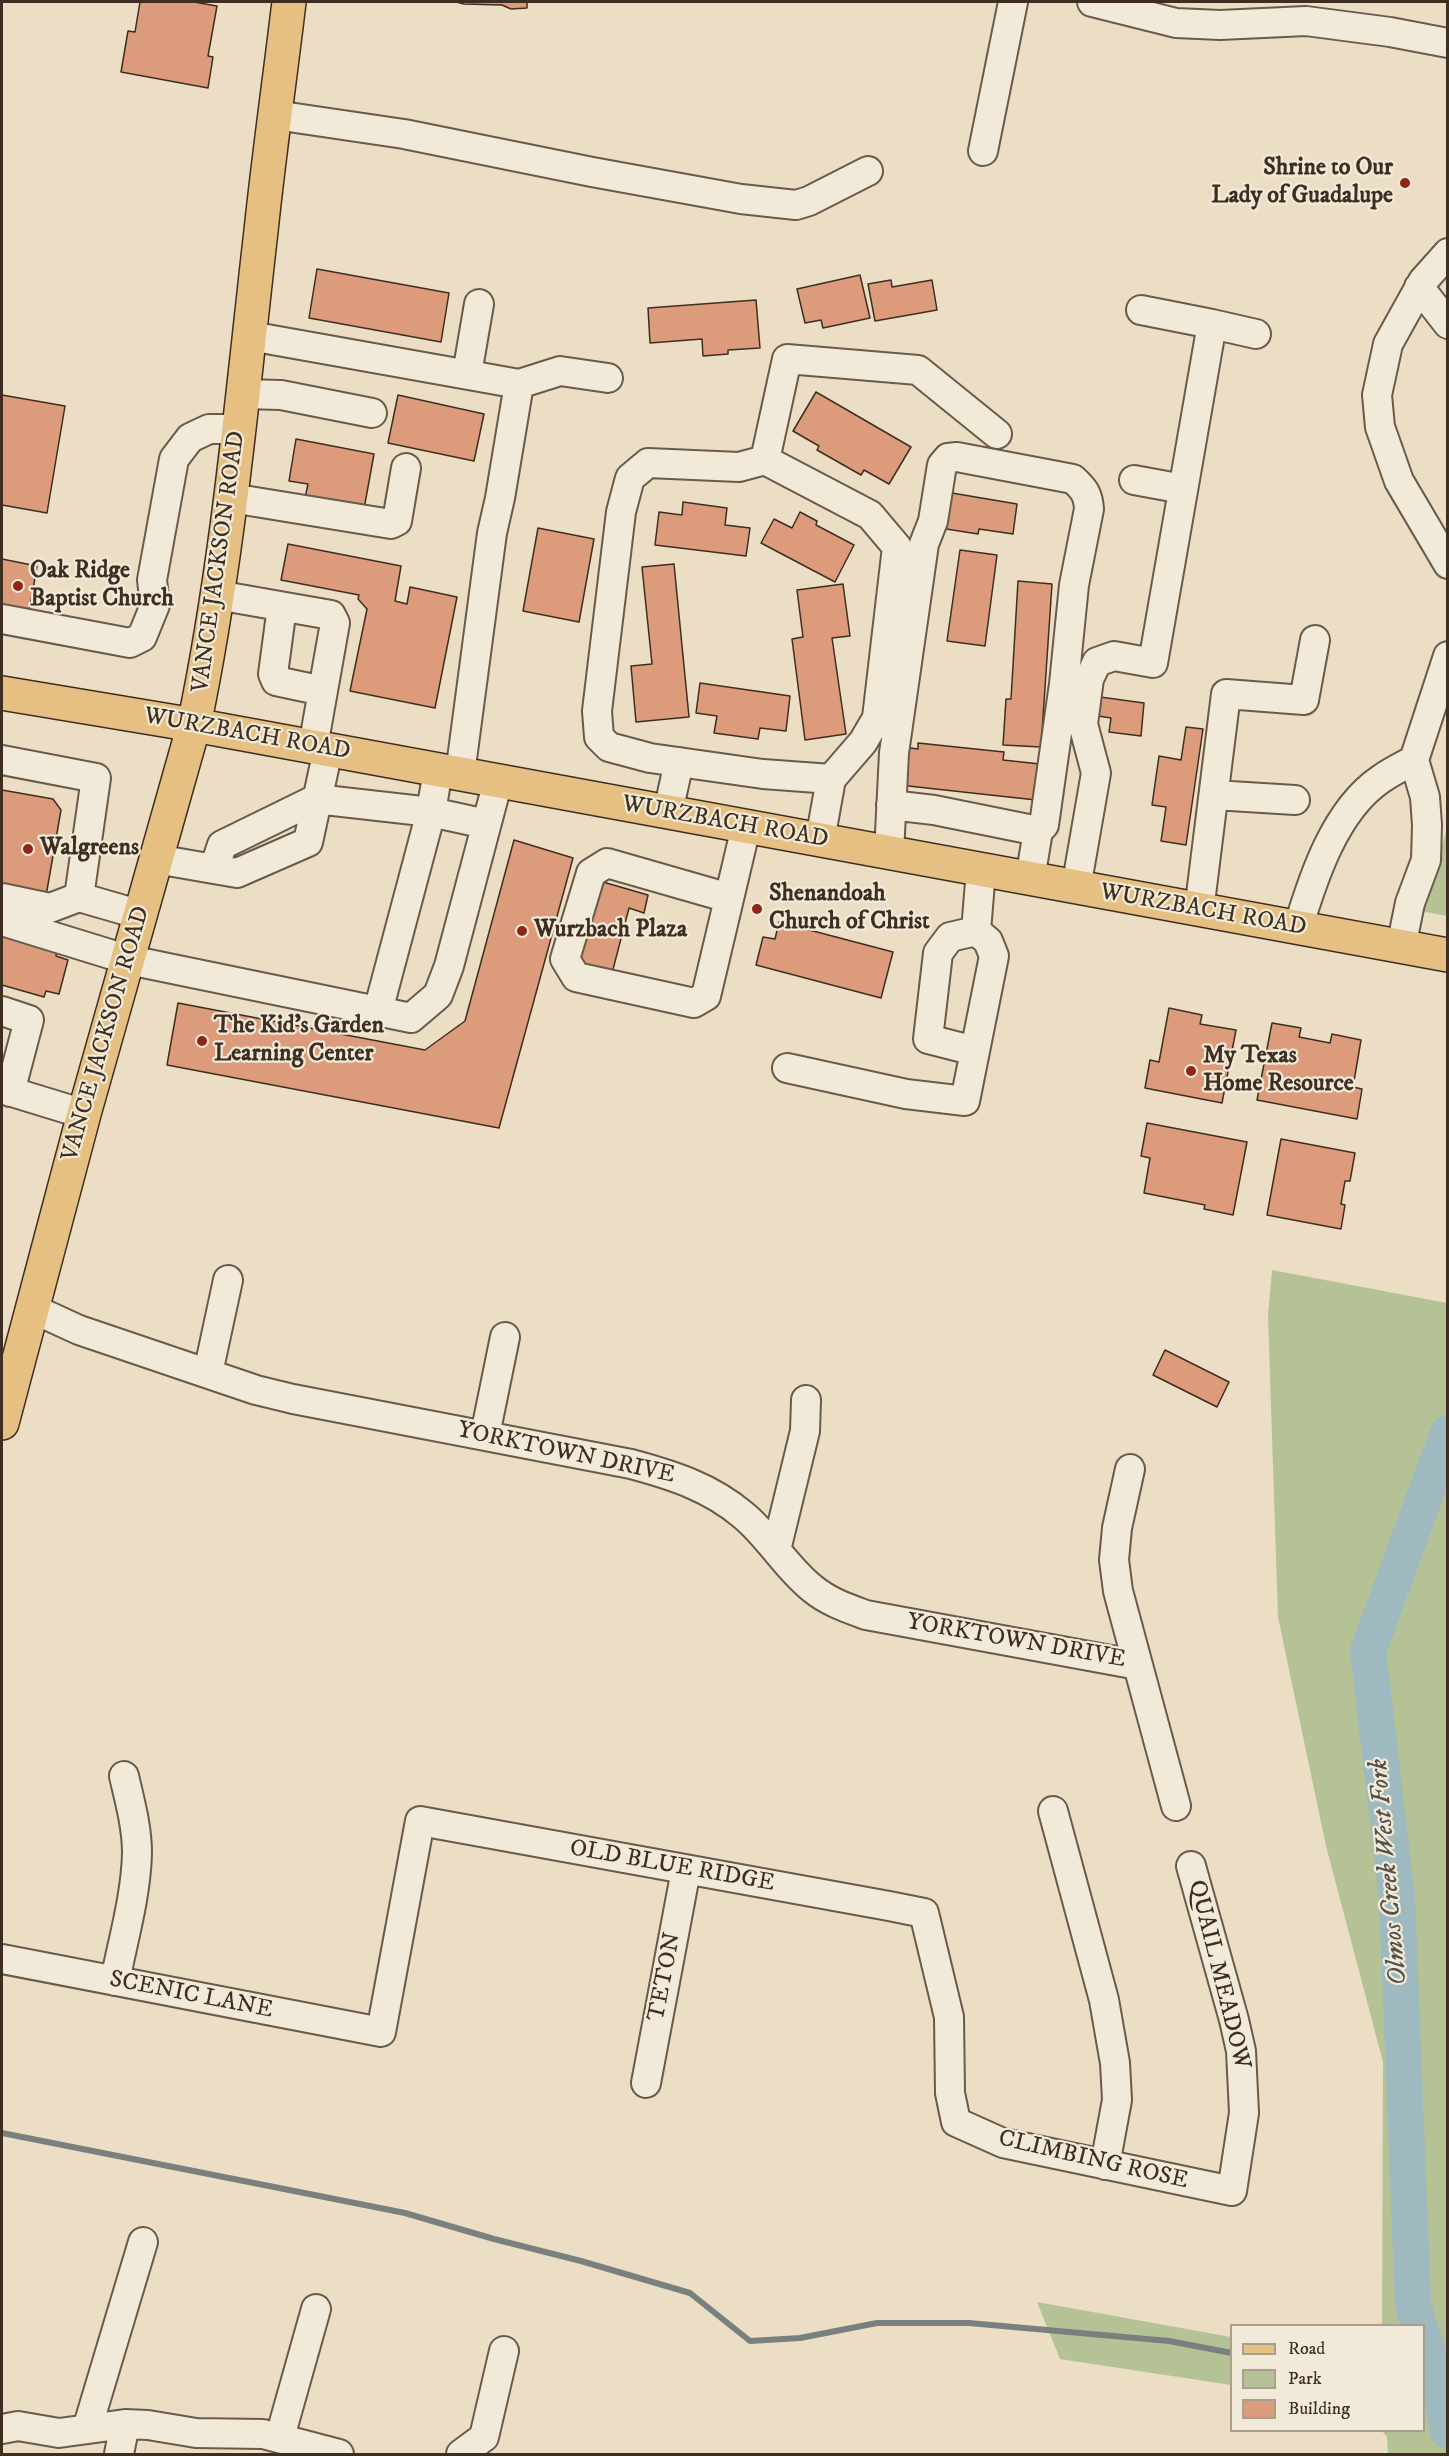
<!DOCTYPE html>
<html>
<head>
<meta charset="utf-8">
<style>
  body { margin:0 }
  #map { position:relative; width:1449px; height:2456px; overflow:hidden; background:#ebdec4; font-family:"IM FELL DW Pica",serif }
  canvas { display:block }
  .frame { position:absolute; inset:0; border:3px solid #3e2e21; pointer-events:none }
  .legend { position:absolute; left:1230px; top:2324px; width:195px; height:108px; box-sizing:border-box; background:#f2ead9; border:2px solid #aa9f8f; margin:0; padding:8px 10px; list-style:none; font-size:18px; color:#3e2e21 }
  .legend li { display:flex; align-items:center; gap:12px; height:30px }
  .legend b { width:30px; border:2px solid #aa9f8f }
</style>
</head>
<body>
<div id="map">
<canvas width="1449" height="2456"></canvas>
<div class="frame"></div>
<ul class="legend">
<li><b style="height:8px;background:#e6bf82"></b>Road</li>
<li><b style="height:16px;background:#b4c296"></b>Park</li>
<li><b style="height:16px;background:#dc9b7b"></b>Building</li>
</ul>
</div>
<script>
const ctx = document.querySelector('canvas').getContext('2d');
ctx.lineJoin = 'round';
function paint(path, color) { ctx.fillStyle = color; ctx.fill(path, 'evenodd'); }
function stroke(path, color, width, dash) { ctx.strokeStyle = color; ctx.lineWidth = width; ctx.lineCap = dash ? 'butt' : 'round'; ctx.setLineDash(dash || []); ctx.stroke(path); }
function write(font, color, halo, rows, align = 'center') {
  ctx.font = font + ' "IM FELL DW Pica",serif'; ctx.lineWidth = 4.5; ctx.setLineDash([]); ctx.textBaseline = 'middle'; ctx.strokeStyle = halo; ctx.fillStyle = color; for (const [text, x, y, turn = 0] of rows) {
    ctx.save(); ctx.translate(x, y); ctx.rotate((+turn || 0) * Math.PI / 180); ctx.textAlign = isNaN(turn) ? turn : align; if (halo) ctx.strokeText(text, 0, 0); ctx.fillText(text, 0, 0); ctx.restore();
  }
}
const green = new Path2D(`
  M1447,829V916L1421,911Z
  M1272,1270L1447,1303V2454H1388L1387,2437L1382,2431L1424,2430V2326L1382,2325L1383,2062L1326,1846L1278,1617L1268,1316Z
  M1037,2302L1231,2337V2385L1060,2359Z`);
const stream = new Path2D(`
  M2,2133L405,2213L494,2239L581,2261L690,2293L750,2341L800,2338L877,2323H969L1169,2341L1232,2353
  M1424,2402L1445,2412`);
const river = new Path2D(`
  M1419,2326L1413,2304L1397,1898L1368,1651L1448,1433
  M1424,2339L1445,2412L1448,2431`);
const building = new Path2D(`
  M140,2H194L217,6L208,56L213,57L208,88L121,72L128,31L135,32Z
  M456,2H527V8L511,9L502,5L464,4Z
  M317,269L449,293L441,342L309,318Z
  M860,275L870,318L823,328L821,320L805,323L797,289Z
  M891,280L892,287L932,280L937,310L875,321L868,284Z
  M756,300L760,348L728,350V354L703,356L702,339L650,343L648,308Z
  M816,392L911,447L889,484L864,470L861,475L817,450L819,446L793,431Z
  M2,395L65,406L47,513L2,505Z
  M398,395L484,414L474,461L388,443Z
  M296,439L374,454L364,509L305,498L308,484L289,481Z
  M946,492L1017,504L1013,534L979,529L978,534L940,528Z
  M683,502L727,508L725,525L750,528L746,556L655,545L659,512L682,515Z
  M800,512L817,521L816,525L854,545L835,582L761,543L774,519L792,528Z
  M538,528L594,539L579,622L523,611Z
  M288,544L401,566L395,601L407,604L410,587L457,597L435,708L350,691L367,609L358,599L359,595L281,580Z
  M960,550L997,555L985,646L947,641Z
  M2,559L37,566L29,612L2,607Z
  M674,564L689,717L636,722L631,666L652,664L642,567Z
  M1018,581L1052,584L1041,747L1003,745L1006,699H1011Z
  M843,584L850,636L832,638L846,734L805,740L792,639L803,637L797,590Z
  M700,683L790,696L786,731L760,728L758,739L714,733L717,716L696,713Z
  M1100,697L1144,703L1141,736L1109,732L1111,718L1098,716Z
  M1186,727L1203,729L1186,845L1161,841L1166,807L1152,805L1159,756L1181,760Z
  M918,743L1004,752L1003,760L1040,764L1036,800L899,785L903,747L918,749Z
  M2,790L53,799L61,810L46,896L2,888Z
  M514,840L573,858L499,1128L167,1065L178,1003L425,1050L465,1021Z
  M603,882L648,895L644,913L629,908L611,977L577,968L586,923L591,924Z
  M779,922L893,952L881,998L756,965L763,937L775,939Z
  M2,934L57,949L56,956L68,960L59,994L46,991L44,997L2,985Z
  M1169,1008L1202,1015L1200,1024L1236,1030L1222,1103L1145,1088L1150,1060L1159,1062Z
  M1272,1023L1301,1028L1299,1037L1330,1043L1332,1034L1361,1040L1353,1087L1362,1089L1357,1119L1257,1100Z
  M1147,1123L1247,1142L1233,1215L1204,1209L1205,1205L1144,1193L1150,1158L1141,1156Z
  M1281,1139L1355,1153L1350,1181H1345L1341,1204L1345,1205L1341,1229L1267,1215Z
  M1165,1350L1229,1382L1217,1407L1153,1375Z`);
const minor = new Path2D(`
  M1092,2L1176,23L1220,25L1306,21L1390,32L1448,43
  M275,115L404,134L592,172L741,199L796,205L809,201L868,171
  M983,151L1013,2
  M1448,253L1423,281L1388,344L1377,395L1380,427L1399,481L1448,564
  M1419,287L1448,324
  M1212,324L1256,334
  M250,336L519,384L560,371L608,378
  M467,374L479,304
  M244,394L281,395L372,413
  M765,460L739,467L648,463L630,478L621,512L597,711L599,737L609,747L650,758L763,774L831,779
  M1134,480L1183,489
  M231,498L391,524L397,521L406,468
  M217,595L331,615L335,623L313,747
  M282,607L273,674L276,681L323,691
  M2,619L130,643L142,637L155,605L152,580L174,459L190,438L209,429H240
  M2,760L96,778L79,897L141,915
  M1414,760L1448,656
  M460,774L492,533L500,498L519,384
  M1214,795L1295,800
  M891,805L934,810L1038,831
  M668,812L679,762
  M820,840L831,779L863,742L877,718L897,547L870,515L765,460L787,359L918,370L997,434
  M889,853L894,753L924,544L933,521L942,465L948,458L957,457L1073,479C1084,489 1088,494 1089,509L1074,585L1064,684L1044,825L1038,831L1030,879
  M156,859L237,873L308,842L328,750
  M214,869L222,845L316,799L431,812L486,824
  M1076,888L1096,773L1083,724L1089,679L1097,662L1114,656L1153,663L1212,324L1141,310
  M2,898L50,908L79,897
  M729,898L607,863L591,873L565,959L576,977L694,1003L706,996L746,827
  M1199,911L1226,694L1304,700L1315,640
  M2,921L129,960L411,1018L438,995L449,966L498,781
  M1298,928C1313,878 1335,810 1381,779C1391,772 1403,766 1414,760L1425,797L1427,825L1426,860L1410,903L1401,947
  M2,1011L29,1020L10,1092
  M378,1011L431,812L438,770
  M975,1051L928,1039L938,953L950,937L976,931
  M787,1068L906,1094L965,1101L994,956L988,941L976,931L981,870
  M2,1089L84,1114
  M31,1308L79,1330L256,1390L293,1399L631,1464C672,1475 710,1487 743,1515C769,1536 786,1568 813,1589C829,1602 847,1608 866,1615L1138,1665
  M208,1373L228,1280
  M485,1435L505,1337
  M1130,1469L1117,1528L1114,1560L1118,1591L1176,1806
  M776,1550L805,1431L806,1400
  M1053,1811L1104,2000L1115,2063L1117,2100L1105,2165
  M2,1959L381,2032L420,1821L889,1906L924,1913L949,2017L950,2093L956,2122L1003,2143L1232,2191L1244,2113L1241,2051L1234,2020L1191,1866
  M115,1981C123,1940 136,1896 137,1853C137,1827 130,1802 124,1776
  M646,2083L686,1870
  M2,2429L18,2426L59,2433L125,2424L148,2425L196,2433L263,2434L339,2454
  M87,2429L143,2242
  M280,2437L316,2309
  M119,2454L125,2424
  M461,2454L484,2437L504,2351`);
const major = new Path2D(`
  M2,693L194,725L1448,955
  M2,1423L84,1114L194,725C228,562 242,396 261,231C269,154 280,78 289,2`);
const markers = [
  [1405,183,6,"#8f2418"],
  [18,586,6,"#8f2418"],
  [28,849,6,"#8f2418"],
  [757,909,6,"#8f2418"],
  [522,931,6,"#8f2418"],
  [202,1041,6,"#8f2418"],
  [1191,1071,6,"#8f2418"]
];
const poiNames = [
  ["Shrine to Our",1393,169,"right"],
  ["Lady of Guadalupe",1393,197,"right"],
  ["Oak Ridge",30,572],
  ["Baptist Church",30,600],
  ["Walgreens",40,849],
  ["Shenandoah",769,895],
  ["Church of Christ",769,923],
  ["Wurzbach Plaza",534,931],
  ["The Kid's Garden",214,1027],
  ["Learning Center",214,1055],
  ["My Texas",1203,1057],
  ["Home Resource",1203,1085]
];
const streetNames = [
  ["VANCE JACKSON ROAD",220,562,-82],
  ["WURZBACH ROAD",247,735,10],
  ["WURZBACH ROAD",725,823,10],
  ["WURZBACH ROAD",1203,911,10],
  ["VANCE JACKSON ROAD",107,1034,-74],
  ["YORKTOWN DRIVE",566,1454,12],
  ["YORKTOWN DRIVE",1016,1642,10],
  ["OLD BLUE RIDGE",672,1867,10],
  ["QUAIL MEADOW",1218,1975,76],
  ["TETON",666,1977,-79],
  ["SCENIC LANE",191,1996,11],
  ["CLIMBING ROSE",1093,2161,13]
];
const waterNames = [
  ["Olmos Creek West Fork",1390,1872,-95]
];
paint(green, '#b4c296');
stroke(stream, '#788180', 6);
stroke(river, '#9eb9bf', 36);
paint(building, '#dc9b7b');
stroke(building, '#3e2e21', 1.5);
stroke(minor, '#695a4a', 32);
stroke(major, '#3e2e21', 36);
stroke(minor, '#f2ead9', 28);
stroke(major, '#e6bf82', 33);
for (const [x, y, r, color] of markers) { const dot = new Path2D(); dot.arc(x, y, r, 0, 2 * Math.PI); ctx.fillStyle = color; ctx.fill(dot); stroke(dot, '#f2ead9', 2); }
write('bold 24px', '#3e2e21', '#f2ead9', poiNames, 'left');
write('24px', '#3e2e21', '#f2ead9', streetNames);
write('italic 26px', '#565148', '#f2ead9', waterNames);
</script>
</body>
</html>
